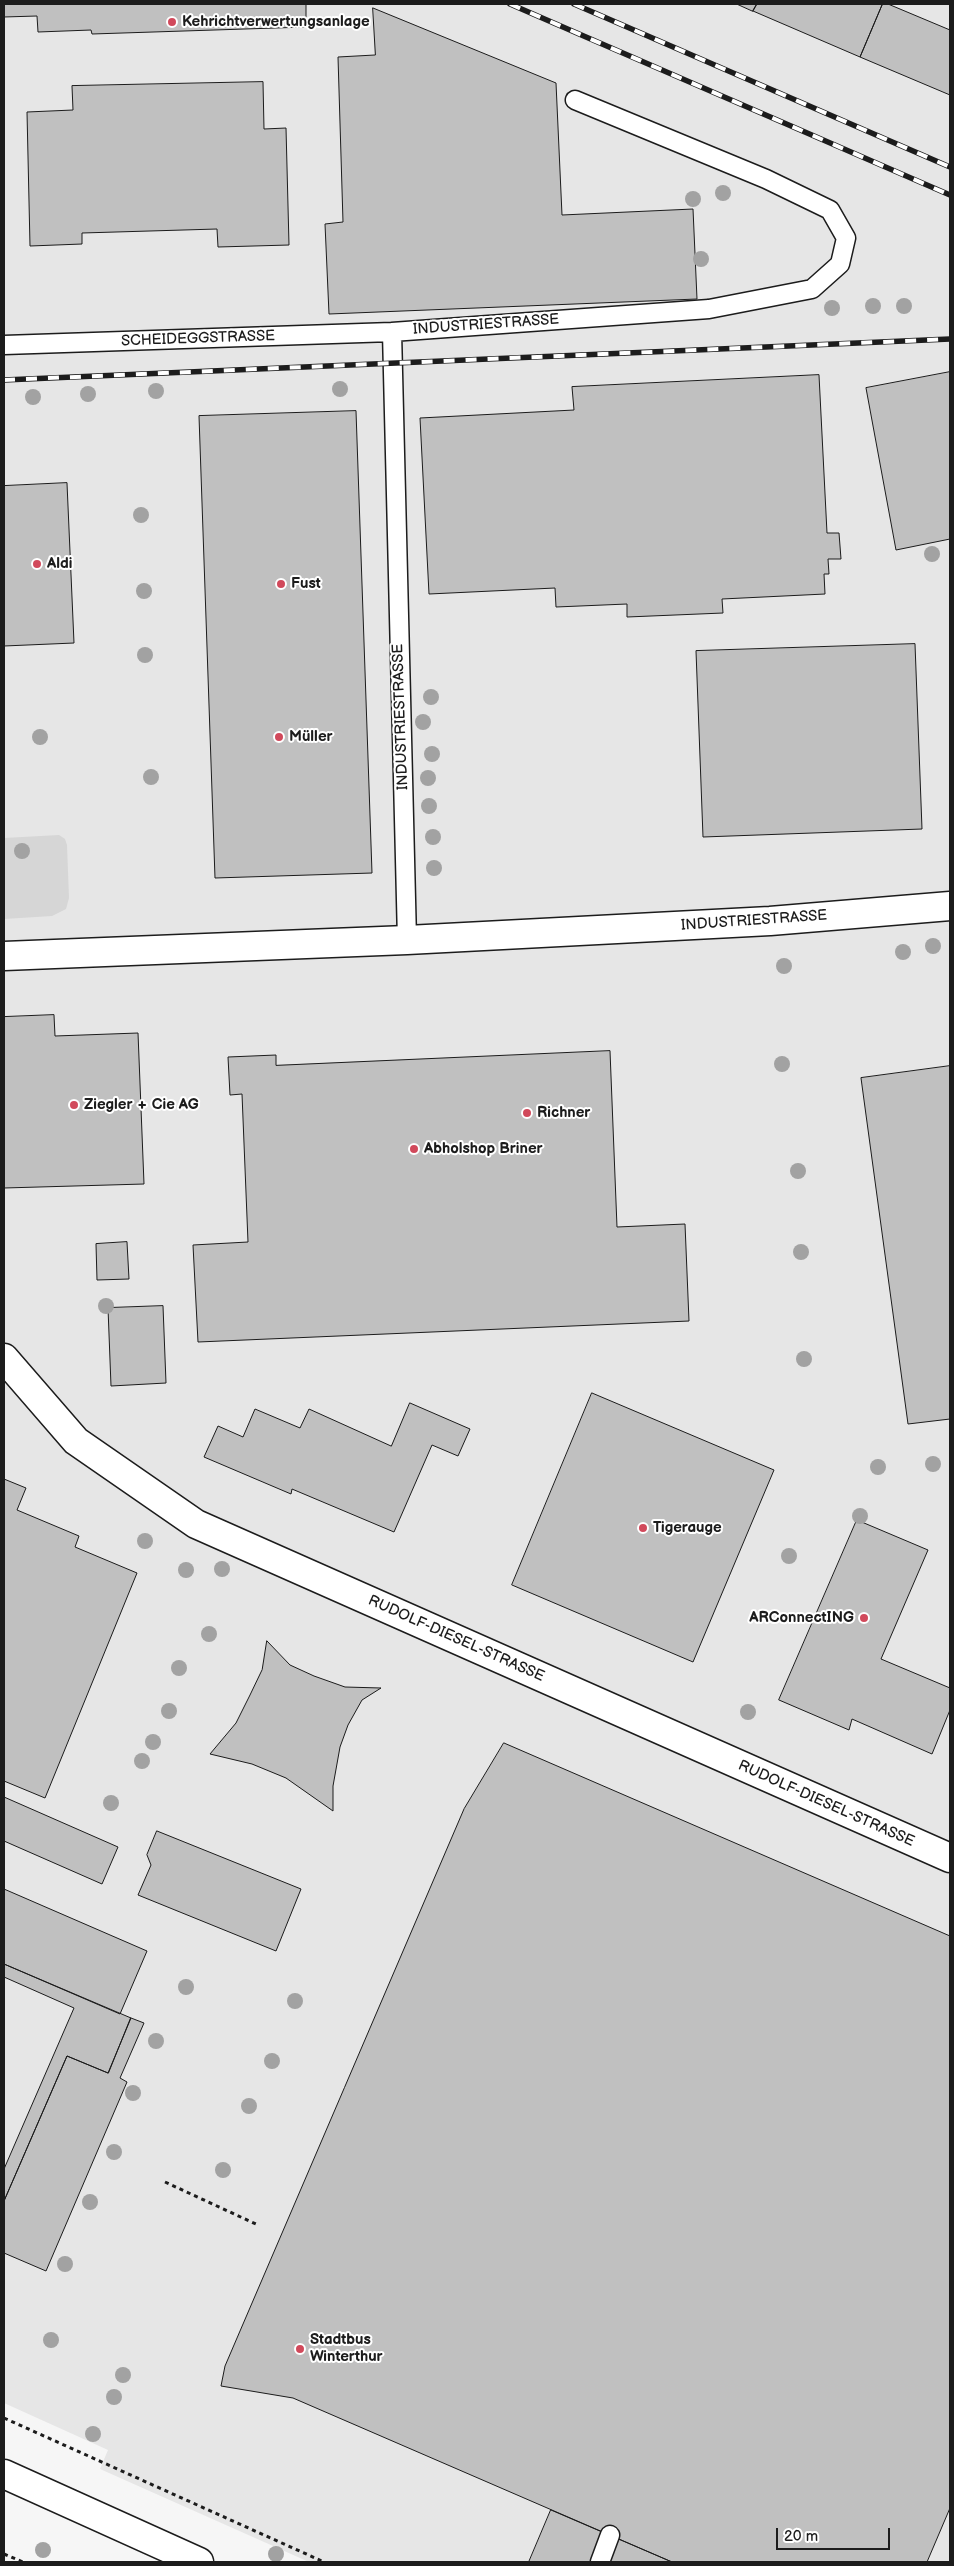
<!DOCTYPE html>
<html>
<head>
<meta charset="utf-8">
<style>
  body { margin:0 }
  #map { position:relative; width:954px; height:2566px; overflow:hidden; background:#f6f6f6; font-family:"Balsamiq Sans",sans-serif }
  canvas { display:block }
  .frame { position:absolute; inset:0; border:5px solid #1c1c1c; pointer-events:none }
  .scale { position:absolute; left:776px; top:2528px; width:114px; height:22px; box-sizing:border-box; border:2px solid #1c1c1c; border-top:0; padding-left:6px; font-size:15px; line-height:18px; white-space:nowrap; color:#1c1c1c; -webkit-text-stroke:4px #fff; paint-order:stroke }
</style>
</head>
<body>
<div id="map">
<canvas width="954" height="2566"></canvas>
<div class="frame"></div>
<div class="scale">20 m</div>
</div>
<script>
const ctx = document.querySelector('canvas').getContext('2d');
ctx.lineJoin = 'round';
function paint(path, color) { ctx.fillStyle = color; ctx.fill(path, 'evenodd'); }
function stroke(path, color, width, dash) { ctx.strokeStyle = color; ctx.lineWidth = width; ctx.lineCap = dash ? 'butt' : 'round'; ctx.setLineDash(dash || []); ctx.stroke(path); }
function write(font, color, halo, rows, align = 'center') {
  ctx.font = font + ' "Balsamiq Sans",sans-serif'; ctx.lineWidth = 4; ctx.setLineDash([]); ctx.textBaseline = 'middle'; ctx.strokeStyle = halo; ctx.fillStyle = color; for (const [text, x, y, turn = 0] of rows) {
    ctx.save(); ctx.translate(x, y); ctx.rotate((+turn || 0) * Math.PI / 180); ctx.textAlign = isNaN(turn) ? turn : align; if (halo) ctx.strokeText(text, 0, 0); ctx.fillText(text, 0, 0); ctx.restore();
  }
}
const built = new Path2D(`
  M4,4H950V2562H309L100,2469L108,2450L4,2403Z`);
const green = new Path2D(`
  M59,835L65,839L67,845L69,898L66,909L52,916L4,919V838Z`);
const building = new Path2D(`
  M4,4H306V27L92,34L91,30L38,32L37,16L4,17Z
  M737,4H757L753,11Z
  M757,4H880L882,5L860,57L753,11Z
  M888,4L950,30V95L860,57L882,5Z
  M373,8L556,83L562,215L693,209L697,299L329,314L325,224L343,222L338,57L375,55Z
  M263,82L264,129L286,128L289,245L218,247L217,229L82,233V244L30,246L27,112L73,110L72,86Z
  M950,372V539L896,550L866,388Z
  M819,375L827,533H839L841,559H828L829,574H824L825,594L722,599L723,613L627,617V604L556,607L555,588L429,594L420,418L574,410L572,387Z
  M356,411L372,873L215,878L199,416Z
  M67,483L74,643L4,646V486Z
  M915,644L922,829L703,837L696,651Z
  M54,1015L55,1036L138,1033L144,1184L4,1188V1017Z
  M610,1051L617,1227L685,1224L689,1321L198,1342L193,1245L248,1242L242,1094L230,1095L228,1057L276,1055V1065Z
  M950,1066V1419L908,1424L861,1078Z
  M127,1242L129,1279L97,1280L96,1244Z
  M163,1306L166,1383L111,1386L108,1308Z
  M592,1393L774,1470L693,1662L512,1585Z
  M410,1403L470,1429L458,1456L432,1445L394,1532L292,1489L291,1494L204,1457L218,1426L243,1437L255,1409L300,1428L309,1409L391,1446Z
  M4,1479L26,1488L17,1510L79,1536L75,1547L137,1573L45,1798L4,1781Z
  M857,1520L928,1550L881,1659L950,1688V1710L932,1754L852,1719L849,1730L779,1700Z
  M267,1641L290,1665L314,1676L345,1687L381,1688L362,1700L348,1725L340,1747L333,1786V1811L286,1778L252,1764L210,1754L236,1723L250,1695L262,1670Z
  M504,1743L950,1936V2508L927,2562H672L293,2398L221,2386L225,2366L464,1809Z
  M4,1797L118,1847L102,1884L4,1841Z
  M157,1831L301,1889L276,1951L138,1895L151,1865L147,1855Z
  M4,1889L147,1951L120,2014L4,1964Z
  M4,1964L131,2018L108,2073L67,2056L4,2201V2169L74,2008L4,1977Z
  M131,2018L144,2023L120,2078L127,2082L46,2271L4,2253V2201L67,2056L108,2073Z
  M551,2510L672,2562H529Z`);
const path = new Path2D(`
  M165,2182L258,2225
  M4,2418L324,2562
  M4,2554L23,2562`);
const service = new Path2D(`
  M4,345L392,332
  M407,940L392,332L709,309L812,289L840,264L846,238L830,210L766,179L575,100
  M600,2562L610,2535`);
const minor = new Path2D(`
  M4,1358L76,1441L196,1524L950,1858`);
const tertiary = new Path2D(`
  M4,956L407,940L770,921L950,906`);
const secondary = new Path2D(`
  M4,2474L199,2562`);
const rail = new Path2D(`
  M510,4L950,195
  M574,4L950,167
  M4,380L950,339`);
const trees = [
  [723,193],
  [693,199],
  [701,259],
  [873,306],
  [904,306],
  [832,308],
  [340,389],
  [156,391],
  [88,394],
  [33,397],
  [141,515],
  [932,554],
  [144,591],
  [145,655],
  [431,697],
  [423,722],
  [40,737],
  [432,754],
  [151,777],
  [428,778],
  [429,806],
  [433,837],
  [22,851],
  [434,868],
  [933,946],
  [903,952],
  [784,966],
  [782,1064],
  [798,1171],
  [801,1252],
  [106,1306],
  [804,1359],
  [933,1464],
  [878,1467],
  [860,1516],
  [145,1541],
  [789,1556],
  [222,1569],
  [186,1570],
  [209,1634],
  [179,1668],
  [169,1711],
  [748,1712],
  [153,1742],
  [142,1761],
  [111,1803],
  [186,1987],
  [295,2001],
  [156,2041],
  [272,2061],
  [133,2093],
  [249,2106],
  [114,2152],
  [223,2170],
  [90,2202],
  [65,2264],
  [51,2340],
  [123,2375],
  [114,2397],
  [93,2434],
  [43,2550],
  [276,2554]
];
const markers = [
  [172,22,5,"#d1495b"],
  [37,564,5,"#d1495b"],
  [281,584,5,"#d1495b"],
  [279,737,5,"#d1495b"],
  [74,1105,5,"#d1495b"],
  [527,1113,5,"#d1495b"],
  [414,1149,5,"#d1495b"],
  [643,1528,5,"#d1495b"],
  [864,1618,5,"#d1495b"],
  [300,2349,5,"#d1495b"]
];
const poiNames = [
  ["Kehrichtverwertungsanlage",182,22],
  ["Aldi",47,564],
  ["Fust",291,584],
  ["Müller",289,737],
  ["Ziegler + Cie AG",84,1105],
  ["Richner",537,1113],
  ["Abholshop Briner",424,1149],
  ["Tigerauge",653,1528],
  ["ARConnectING",854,1618,"right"],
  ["Stadtbus",310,2340],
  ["Winterthur",310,2357]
];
const streetNames = [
  ["INDUSTRIESTRASSE",486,325,-4],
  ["SCHEIDEGGSTRASSE",198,339,-2],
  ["INDUSTRIESTRASSE",401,717,-92],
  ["INDUSTRIESTRASSE",754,921,-4],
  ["RUDOLF-DIESEL-STRASSE",456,1639,24],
  ["RUDOLF-DIESEL-STRASSE",826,1804,24]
];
paint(built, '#e6e6e6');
paint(green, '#d6d6d6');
paint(building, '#c0c0c0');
stroke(building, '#1c1c1c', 1);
stroke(service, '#1c1c1c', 21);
stroke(minor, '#1c1c1c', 31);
stroke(tertiary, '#1c1c1c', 31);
stroke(secondary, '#1c1c1c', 31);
stroke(path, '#1c1c1c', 3, [4, 4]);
stroke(service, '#fff', 18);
stroke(minor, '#fff', 28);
stroke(tertiary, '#fff', 28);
stroke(secondary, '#fff', 28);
stroke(rail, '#1c1c1c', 5.5);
stroke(rail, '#fff', 4, [11]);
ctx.fillStyle = '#a2a2a2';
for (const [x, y] of trees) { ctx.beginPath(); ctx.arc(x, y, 8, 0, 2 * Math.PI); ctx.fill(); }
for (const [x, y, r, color] of markers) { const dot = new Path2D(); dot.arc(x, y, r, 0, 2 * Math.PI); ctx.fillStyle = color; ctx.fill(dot); stroke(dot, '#fff', 2); }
write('bold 15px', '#1c1c1c', '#fff', poiNames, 'left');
write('15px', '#1c1c1c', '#fff', streetNames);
</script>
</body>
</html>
